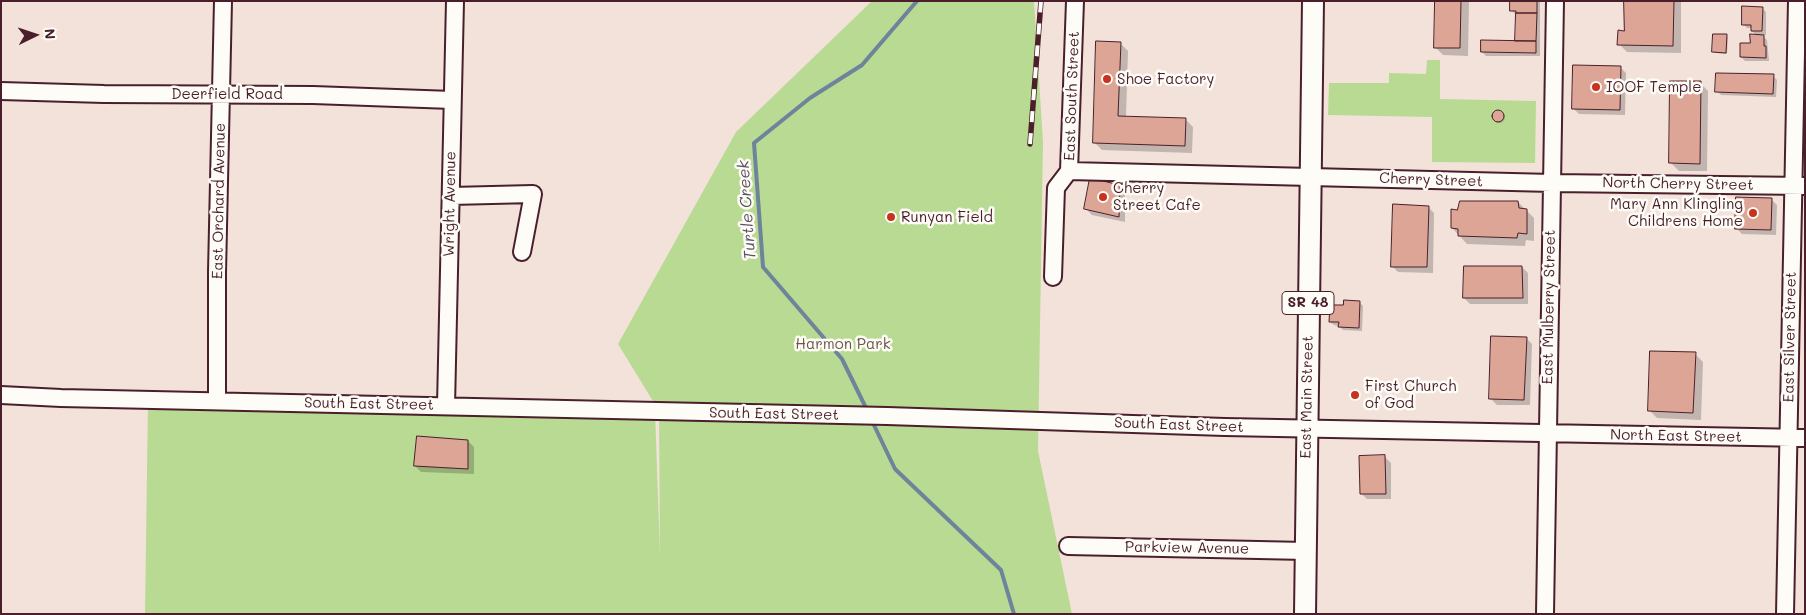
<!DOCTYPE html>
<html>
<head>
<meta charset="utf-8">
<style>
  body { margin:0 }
  #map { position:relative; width:1806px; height:615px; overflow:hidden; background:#f3e2da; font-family:Mali,sans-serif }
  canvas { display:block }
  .frame { position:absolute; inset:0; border:2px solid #4a1f2b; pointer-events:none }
  .north { position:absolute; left:10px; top:10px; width:50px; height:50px; -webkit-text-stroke:4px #fdfcf7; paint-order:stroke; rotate:86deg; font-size:14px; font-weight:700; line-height:20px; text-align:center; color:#4a1f2b }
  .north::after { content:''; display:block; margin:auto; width:18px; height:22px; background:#4a1f2b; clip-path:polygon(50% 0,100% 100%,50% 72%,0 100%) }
</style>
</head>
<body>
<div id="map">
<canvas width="1806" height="615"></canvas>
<div class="frame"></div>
<div class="north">N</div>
</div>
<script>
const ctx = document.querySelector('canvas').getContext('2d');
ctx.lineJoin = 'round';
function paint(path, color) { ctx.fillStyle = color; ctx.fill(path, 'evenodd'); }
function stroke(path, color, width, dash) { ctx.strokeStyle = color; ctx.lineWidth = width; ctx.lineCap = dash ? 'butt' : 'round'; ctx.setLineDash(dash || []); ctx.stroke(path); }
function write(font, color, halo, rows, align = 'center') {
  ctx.font = font + ' Mali,sans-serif'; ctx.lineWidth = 5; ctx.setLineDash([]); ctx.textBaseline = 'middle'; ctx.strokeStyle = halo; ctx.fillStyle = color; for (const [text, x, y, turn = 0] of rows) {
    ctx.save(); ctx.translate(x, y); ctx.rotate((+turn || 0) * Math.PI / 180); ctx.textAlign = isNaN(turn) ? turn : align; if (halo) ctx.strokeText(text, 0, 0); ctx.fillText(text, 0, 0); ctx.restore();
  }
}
const green = new Path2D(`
  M872,1H1034L1043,142L1038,451L1072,614H145L148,400L655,411L660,555L659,411L618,344L736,132Z
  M1427,60H1440V99L1536,101L1535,163L1432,162V117L1328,115L1329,83H1389V73L1426,74Z`);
const shadow = new Path2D(`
  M1436,1H1469L1468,56L1443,55L1435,47Z
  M1503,1H1540V56H1486L1482,52L1516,42L1517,14H1515L1511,10V2Z
  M1626,1H1681V53L1627,52L1619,44L1625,32Z
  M1762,8L1766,12V35H1762L1767,40L1769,61H1745L1741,57L1757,36L1752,31V28H1747L1743,24Z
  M1726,35L1728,37L1727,54L1715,53L1713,52Z
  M1120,43L1128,51L1126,117L1185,119L1193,127L1192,153L1102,150L1094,142Z
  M1620,67L1626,73L1625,115L1579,114L1573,108Z
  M1773,76L1777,80L1776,97L1721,95L1717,91Z
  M1700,83L1708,91L1707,171H1679L1671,163Z
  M1493 117a6 6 0 1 1 12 0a6 6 0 1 1-12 0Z
  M1119,186L1125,192V222L1092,215L1086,209Z
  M1771,199L1777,205L1776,235L1742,234L1736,228Z
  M1518,202L1534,218V241L1526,240L1525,246L1467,244L1452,228Z
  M1428,207L1434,213L1433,273L1398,272L1392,266Z
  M1522,267L1528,273V304H1470L1464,298Z
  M1359,302L1363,306L1362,331L1343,330L1339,326L1334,325L1330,322L1345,307Z
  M1526,338L1532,344L1530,405H1497L1491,399Z
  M1695,354L1703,362L1701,420L1657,418L1649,410Z
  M468,441L474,447V474L421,472L415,466Z
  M1385,457L1391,463V499H1367L1361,493Z`);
const stream = new Path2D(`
  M867,410L842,359L763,267L754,143L810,98L862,65L917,1
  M872,421L895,469L1001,570L1014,614`);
const building = new Path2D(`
  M1435,1H1461L1460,48H1434Z
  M1510,1H1537V13H1516V11H1510Z
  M1624,1H1674L1673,46L1617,45L1618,30L1624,31Z
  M1742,6L1763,7L1762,31H1751V25H1742Z
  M1516,13H1537L1536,41H1515Z
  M1713,34H1727L1726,53L1712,52Z
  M1750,34L1764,35V46H1766V58L1740,57V43H1750Z
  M1481,40L1536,41V53L1481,52Z
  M1096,41L1121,42L1118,116L1186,118L1185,146L1093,143Z
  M1573,65L1621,66L1620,110L1572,109Z
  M1716,73L1774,74L1773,94L1715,92Z
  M1670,81H1701L1700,164L1669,163Z
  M1492 116a6 6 0 1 1 12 0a6 6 0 1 1-12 0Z
  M1090,178L1120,185L1119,217L1084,209Z
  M1736,197L1772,198L1771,230L1735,229Z
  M1460,201H1518L1519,208L1527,209V234L1518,233L1517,238L1458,236V229L1451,228V209L1457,210Z
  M1393,204L1429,206L1427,267H1391Z
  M1464,266H1522L1523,298H1463Z
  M1344,300L1360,301L1359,328L1338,327L1339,322H1329L1330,305H1343Z
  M1491,336L1527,337L1524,400L1489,399Z
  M1650,351L1696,352L1693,413L1648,411Z
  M417,436L468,440V469L414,466Z
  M1385,455L1386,494H1360L1359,456Z`);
const minor = new Path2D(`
  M1,91L104,94L313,95L452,100
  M1069,171L1552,183L1805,186
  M451,196L533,194L522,252
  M1053,277L1056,188L1069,171L1075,1
  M1,395L61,398L887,416L1225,427L1805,438
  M217,401V272L223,1
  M446,406L455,1
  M1068,546L1306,551
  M1545,614L1555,1
  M1785,614L1797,1`);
const major = new Path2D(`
  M1305,614L1313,1`);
const rail = new Path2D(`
  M1030,144L1041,1`);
const markers = [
  [1107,79,5,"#c8321e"],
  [1596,87,5,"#c8321e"],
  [1103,197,5,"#c8321e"],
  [1753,213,5,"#c8321e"],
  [891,217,5,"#c8321e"],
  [1355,395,5,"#c8321e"]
];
const shields = [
  [1308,303,52]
];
const shieldNames = [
  ["SR 48",1308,303]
];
const poiNames = [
  ["Shoe Factory",1117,79],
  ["IOOF Temple",1606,87],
  ["Cherry",1113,188],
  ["Street Cafe",1113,205],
  ["Mary Ann Klingling",1743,204,"right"],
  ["Childrens Home",1743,221,"right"],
  ["Runyan Field",901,217],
  ["First Church",1365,386],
  ["of God",1365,403]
];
const streetNames = [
  ["Deerfield Road",227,94],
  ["East South Street",1072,96,-88],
  ["Cherry Street",1431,180,2],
  ["North Cherry Street",1678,184,1],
  ["East Orchard Avenue",219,201,-89],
  ["Wright Avenue",450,204,-89],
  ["East Mulberry Street",1549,307,-89],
  ["East Silver Street",1790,337,-89],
  ["East Main Street",1307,397,-89],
  ["South East Street",369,404,1],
  ["South East Street",774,414,1],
  ["South East Street",1179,425,2],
  ["North East Street",1676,436,1],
  ["Parkview Avenue",1187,548,1]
];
const parkNames = [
  ["Harmon Park",843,344]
];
const waterNames = [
  ["Turtle Creek",747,210,-94]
];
paint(green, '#b9da93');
paint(shadow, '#0003');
stroke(stream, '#6d849b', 4);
paint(building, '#dca595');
stroke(building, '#4a1f2b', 1);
stroke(minor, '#4a1f2b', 20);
stroke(major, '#4a1f2b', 24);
stroke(minor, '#fdfcf7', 16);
stroke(major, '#fdfcf7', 20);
stroke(rail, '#4a1f2b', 5.5);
stroke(rail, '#fdfcf7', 4, [11]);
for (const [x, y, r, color] of markers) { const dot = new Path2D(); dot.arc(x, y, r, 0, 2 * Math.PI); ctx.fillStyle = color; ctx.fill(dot); stroke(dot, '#fdfcf7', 2); }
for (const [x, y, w] of shields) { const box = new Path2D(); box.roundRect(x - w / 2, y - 11.5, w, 23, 4); ctx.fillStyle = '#fdfcf7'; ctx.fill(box); stroke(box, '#4a1f2b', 1); }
write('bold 14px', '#4a1f2b', null, shieldNames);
write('15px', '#4a1f2b', '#fdfcf7', poiNames, 'left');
write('15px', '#4a1f2b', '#fdfcf7', streetNames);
write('15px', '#6b574a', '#fdfcf7', parkNames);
write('italic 16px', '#5c5163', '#fdfcf7', waterNames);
</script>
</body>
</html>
